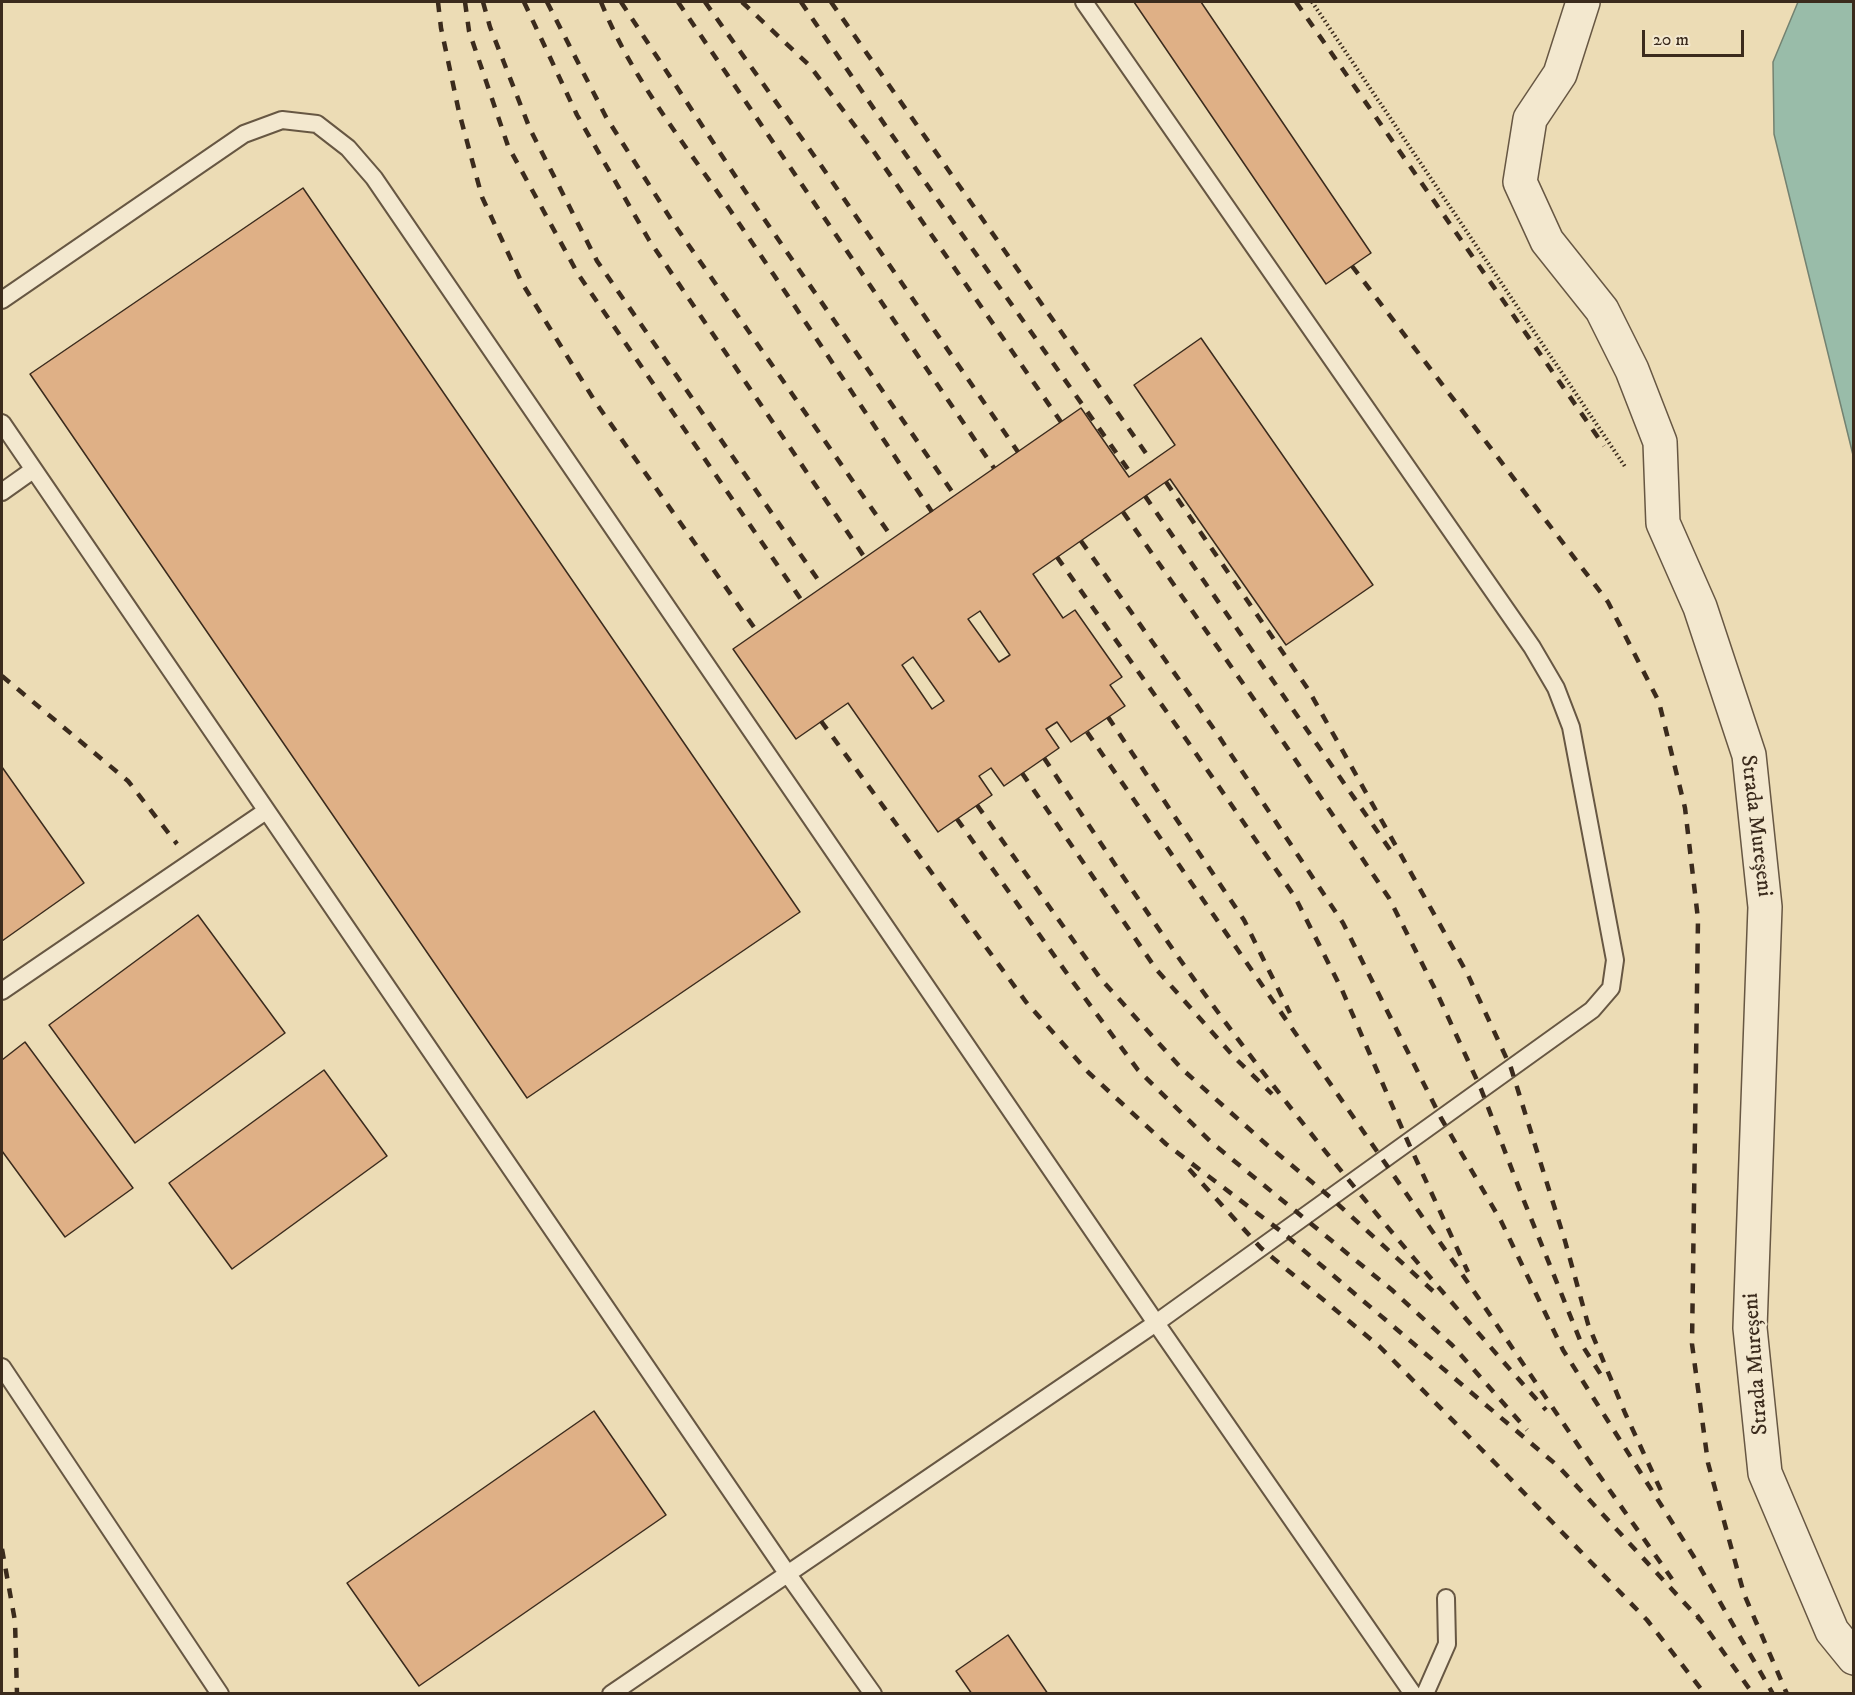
<!DOCTYPE html>
<html>
<head>
<meta charset="utf-8">
<style>
  body { margin:0 }
  #map { position:relative; width:1855px; height:1695px; overflow:hidden; background:#ecdcb5; font-family:"IM FELL DW Pica",serif }
  canvas { display:block }
  .frame { position:absolute; inset:0; border:3px solid #3b2b1d; pointer-events:none }
  .scale { position:absolute; left:1642px; top:30px; width:102px; height:27px; box-sizing:border-box; border:3px solid #3b2b1d; border-top:0; padding-left:8px; font-size:18px; line-height:21px; white-space:nowrap; color:#3b2b1d; -webkit-text-stroke:4px #f3e8cf; paint-order:stroke }
</style>
</head>
<body>
<div id="map">
<canvas width="1855" height="1695"></canvas>
<div class="frame"></div>
<div class="scale">20 m</div>
</div>
<script>
const ctx = document.querySelector('canvas').getContext('2d');
ctx.lineJoin = 'round';
function paint(path, color) { ctx.fillStyle = color; ctx.fill(path, 'evenodd'); }
function stroke(path, color, width, dash) { ctx.strokeStyle = color; ctx.lineWidth = width; ctx.lineCap = dash ? 'butt' : 'round'; ctx.setLineDash(dash || []); ctx.stroke(path); }
function write(font, color, halo, rows, align = 'center') {
  ctx.font = font + ' "IM FELL DW Pica",serif'; ctx.lineWidth = 5; ctx.setLineDash([]); ctx.textBaseline = 'middle'; ctx.strokeStyle = halo; ctx.fillStyle = color; for (const [text, x, y, turn = 0] of rows) {
    ctx.save(); ctx.translate(x, y); ctx.rotate((+turn || 0) * Math.PI / 180); ctx.textAlign = isNaN(turn) ? turn : align; if (halo) ctx.strokeText(text, 0, 0); ctx.fillText(text, 0, 0); ctx.restore();
  }
}
const water = new Path2D(`
  M1798,2H1853V455L1774,134L1773,62Z`);
const building = new Path2D(`
  M1134,2H1201L1371,253L1326,284Z
  M303,188L800,912L527,1098L30,374Z
  M1201,338L1373,585L1286,645L1170,479L1033,574L1063,618L1075,610L1122,677L1110,685L1125,706L1071,742L1057,722L1046,729L1059,748L1004,786L991,768L979,776L992,795L938,832L848,703L796,739L733,649L1081,408L1129,477L1132,475L1175,445L1134,385ZM980,611L1010,655L999,662L968,619ZM913,657L944,701L932,709L902,665Z
  M2,767L84,883L2,941Z
  M198,915L285,1033L135,1143L49,1025Z
  M25,1042L133,1188L65,1237L2,1151V1060Z
  M324,1070L387,1156L232,1269L169,1183Z
  M594,1411L666,1515L419,1686L347,1583Z
  M1008,1635L1048,1694H972L956,1671Z`);
const path = new Path2D(`
  M1312,2L1626,468`);
const lane = new Path2D(`
  M2,300L244,134L282,120L317,124L348,148L374,178L1156,1323L1413,1694
  M2,423L787,1573L873,1694
  M2,492L33,470
  M2,991L266,811
  M2,1367L220,1694
  M611,1694L1156,1323L1592,1010L1611,988L1615,960L1571,727L1556,688L1532,647L1084,2
  M1425,1694L1447,1644L1446,1598`);
const street = new Path2D(`
  M1583,2L1560,74L1530,119L1520,182L1547,241L1602,310L1632,370L1660,442L1663,523L1700,607L1749,755L1765,907L1750,1328L1765,1473L1832,1631L1854,1658`);
const rail = new Path2D(`
  M438,2L441,28L459,112L482,197L522,283L596,403L758,633
  M465,2L469,31L508,146L578,274L802,601
  M483,2L490,27L530,129L597,261L823,587
  M524,2L577,115L649,240L865,558
  M547,2L606,117L674,224L893,539
  M601,2C631,77 684,143 730,210C798,310 864,411 932,512
  M621,2L749,197L955,496
  M678,2L994,468
  M705,2L820,164L1018,452
  M742,2L810,66L870,146L1061,422
  M801,2L887,128L1132,475
  M831,2L1152,462
  M1296,2L1604,446
  M1352,266L1608,602L1659,702L1685,808L1698,919L1692,1344L1708,1463L1744,1594L1787,1694
  M1166,482L1308,689L1467,973L1511,1068L1565,1241L1588,1324L1625,1413L1663,1495
  M1145,496L1393,854
  M1123,512L1265,715L1389,898L1437,993L1481,1089L1524,1201L1582,1345L1603,1378
  M1081,541L1216,732L1343,923L1441,1118L1501,1221L1563,1350L1694,1557L1773,1694
  M1057,557L1188,742L1295,897L1342,990L1408,1142L1468,1272
  M2,676L128,781L177,844
  M1108,717L1244,920L1290,1013
  M821,721L1026,1002L1089,1073L1166,1144L1282,1232L1559,1467L1702,1622
  M1087,732L1484,1306L1580,1448L1672,1579
  M1044,758C1091,828 1137,899 1186,968C1296,1123 1420,1268 1546,1410
  M1022,773L1156,969L1236,1059L1272,1094
  M977,805L1100,978L1182,1069L1266,1144L1330,1197L1433,1291
  M957,819L1073,982L1138,1070L1211,1142L1392,1290L1452,1345L1527,1430
  M1189,1169L1261,1248L1379,1346L1498,1466L1647,1620L1705,1694
  M2,1549L15,1621L17,1694
  M1697,1615L1753,1694`);
const streetNames = [
  ["Strada Mureșeni",1755,826,83],
  ["Strada Mureșeni",1757,1364,-94]
];
paint(water, '#99bca9');
stroke(water, '#738271', 1.5);
paint(building, '#dfb086');
stroke(building, '#3b2b1d', 1.5);
stroke(lane, '#675743', 20);
stroke(street, '#675743', 36);
stroke(path, '#3b2b1d', 4, [1.5, 3]);
stroke(lane, '#f3e8cf', 16);
stroke(street, '#f3e8cf', 33);
stroke(rail, '#3b2b1d', 4.5, [10, 10]);
write('22px', '#3b2b1d', '#f3e8cf', streetNames);
</script>
</body>
</html>
